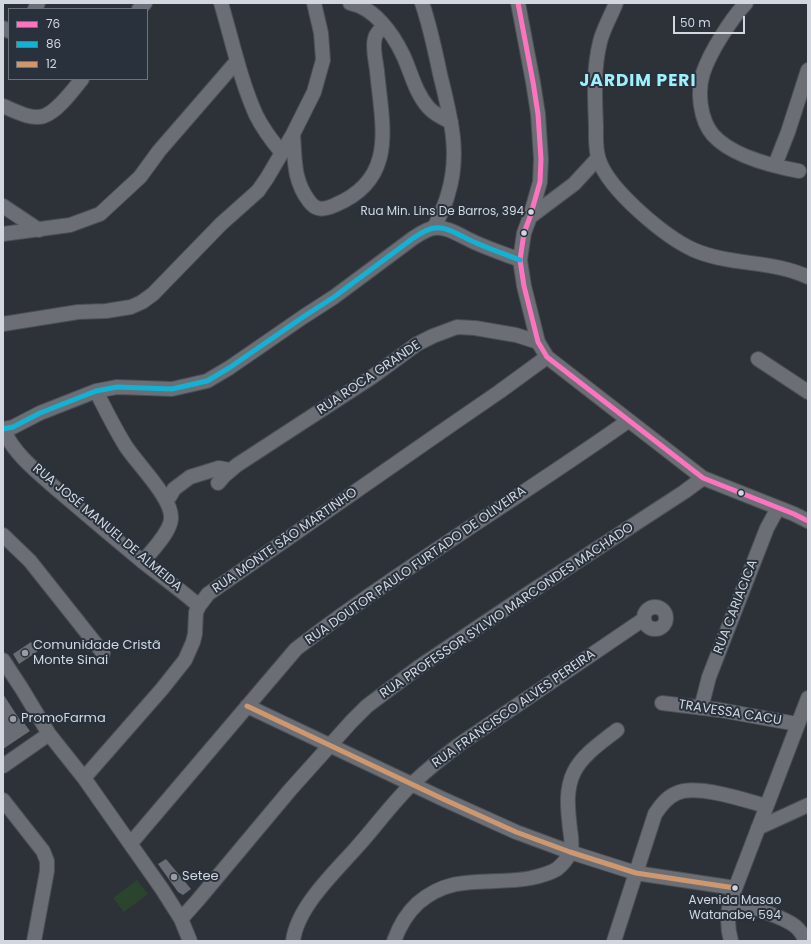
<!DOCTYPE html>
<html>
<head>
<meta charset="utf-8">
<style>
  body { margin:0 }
  #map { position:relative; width:811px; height:944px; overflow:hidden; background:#2c3238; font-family:Poppins,sans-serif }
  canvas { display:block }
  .frame { position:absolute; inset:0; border:4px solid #d2d7df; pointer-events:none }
  .legend { position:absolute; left:8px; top:8px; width:140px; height:72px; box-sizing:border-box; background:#28313c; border:1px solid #6c737d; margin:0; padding:5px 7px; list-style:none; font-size:12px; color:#d2d7df }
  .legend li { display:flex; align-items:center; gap:8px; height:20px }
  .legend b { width:20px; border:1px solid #6c737d }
  .scale { position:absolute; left:673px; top:16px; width:72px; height:18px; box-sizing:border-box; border:2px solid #d2d7df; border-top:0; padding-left:5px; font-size:12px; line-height:14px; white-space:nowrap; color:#d2d7df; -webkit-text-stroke:3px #28313c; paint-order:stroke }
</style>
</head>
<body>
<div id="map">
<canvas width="811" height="944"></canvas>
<div class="frame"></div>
<ul class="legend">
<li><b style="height:5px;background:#fc73be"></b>76</li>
<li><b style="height:5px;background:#13b2d5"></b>86</li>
<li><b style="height:5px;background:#cd976f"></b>12</li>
</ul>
<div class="scale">50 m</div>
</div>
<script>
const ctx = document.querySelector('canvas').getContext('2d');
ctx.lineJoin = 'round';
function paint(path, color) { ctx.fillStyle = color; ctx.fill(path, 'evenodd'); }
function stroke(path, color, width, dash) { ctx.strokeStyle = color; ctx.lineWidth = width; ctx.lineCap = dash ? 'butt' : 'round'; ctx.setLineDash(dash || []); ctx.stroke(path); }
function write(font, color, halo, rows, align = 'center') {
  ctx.font = font + ' Poppins,sans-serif'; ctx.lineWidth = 4; ctx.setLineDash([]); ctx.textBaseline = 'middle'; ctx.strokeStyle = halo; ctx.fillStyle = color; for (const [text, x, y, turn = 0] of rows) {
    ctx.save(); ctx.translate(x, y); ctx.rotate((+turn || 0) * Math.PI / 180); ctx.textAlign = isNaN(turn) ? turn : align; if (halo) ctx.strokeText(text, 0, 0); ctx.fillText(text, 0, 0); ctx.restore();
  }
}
const green = new Path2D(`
  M137,880L148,894L124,912L113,898Z`);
const building = new Path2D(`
  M31,642L38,651L19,664L13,654Z
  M3,694L20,720L21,719L30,731L3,749Z
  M166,859L191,889L183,895L178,892L158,864Z`);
const minor = new Path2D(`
  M221,3C232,40 240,79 256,115C263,129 272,141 282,153
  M350,3C374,7 393,34 403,55C411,72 415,92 428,107C434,114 442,118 451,122
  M422,3C430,26 435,50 440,74C450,116 461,152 448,194C445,206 439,217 434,228
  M518,3L533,82L538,114L541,159L540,182L530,217L524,233L520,260L524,286L538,342L547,357L703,478L794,514L808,521
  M616,3C611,16 603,29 600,42C593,70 595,98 596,127C596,137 595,149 599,160C609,190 665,237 694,250C731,266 772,260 808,277
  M746,3C731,19 710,52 703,73C697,92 700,120 713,135C732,156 772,166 799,171
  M35,9L38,3
  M139,9L145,3
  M3,28L9,31
  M3,106C15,111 31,120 44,116C58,111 73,90 82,79
  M293,134C295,159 293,180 309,201C316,211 324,210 335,205C398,179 382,125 377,71C376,61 372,48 375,38C376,33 380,30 384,26
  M775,165L788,132L808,70
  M3,206L39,230
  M530,217L574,184L598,158
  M3,234L70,225L100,214L140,177L159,151L237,61
  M3,324L78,312L106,311L131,307L142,302L153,294L221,224L258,191L267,178L293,134L314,92L323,60L321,33L314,3
  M758,359L808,392
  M96,391C105,409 114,427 125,445C136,463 173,498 171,519C170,533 151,551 143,562
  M3,429L13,427L40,413L96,391L117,387L172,389L207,381L229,368L303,317L334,297L412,239C418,235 426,229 434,228C448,226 462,237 474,242C489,249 505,254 520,260
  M4,430C13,454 41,475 60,492C87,515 114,538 142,561C161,576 181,590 199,606
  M218,483L224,476L237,465L372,377L417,344L433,336L457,327L475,328L516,335L538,342
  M166,501L170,496L174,489L190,477L219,468L230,470
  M3,535L30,561L103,653
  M644 618a11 11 0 1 1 22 0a11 11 0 1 1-22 0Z
  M3,660L22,689L49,734L84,778L162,889L181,919L190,941
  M662,703L720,710L797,724
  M247,706L443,799L516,832L570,852L636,873L735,888
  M701,708L709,677L767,528L778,508
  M3,766L49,734
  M84,778L162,689L185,660L193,642L195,634L196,612L199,606L208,594L451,425L499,392L547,357
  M3,800L43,851L47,861V871L34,941
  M758,828L808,805
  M131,843L296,649C403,567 519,498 628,421
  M730,902C746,906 782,916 795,926C800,930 803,935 806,941
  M181,919L198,900L290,790L351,722L367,706L419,667L529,593L684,492L703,478
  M293,941C297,907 335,872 357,847C376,826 393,802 413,783C428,769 444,756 460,744L644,619
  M394,941C399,927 407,913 418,903C454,872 490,886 531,878C540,876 549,874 557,869C562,865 567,859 570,853C573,846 571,836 570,829C568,810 565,790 574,772C582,755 602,742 617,730
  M614,941L655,814C661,805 667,797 677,793C697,784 744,800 766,806
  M731,941C727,927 727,916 730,902L808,698`);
const bus1 = new Path2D(`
  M518,3L533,82L538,114L541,159L540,182L530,217L524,233L520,260L524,286L538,342L547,357L703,478L794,514L808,521`);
const bus2 = new Path2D(`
  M3,429L13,427L40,413L96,391L117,387L172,389L207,381L229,368L303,317L334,297L412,239C418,235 426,229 434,228C448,226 462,237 474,242C489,249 505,254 520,260`);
const bus3 = new Path2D(`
  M247,706L443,799L516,832L570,852L636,873L735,888`);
const markers = [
  [531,212,3.5,"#d2d7df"],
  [524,233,3.5,"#d2d7df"],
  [741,493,3.5,"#d2d7df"],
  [25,653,4,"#989da5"],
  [13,719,4,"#989da5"],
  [174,877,4,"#989da5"],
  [735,888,3.5,"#d2d7df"]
];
const busNames = [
  ["Rua Min. Lins De Barros, 394",524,212],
  ["Avenida Masao",735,901,"center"],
  ["Watanabe, 594",735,916,"center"]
];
const streetNames = [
  ["RUA ROCA GRANDE",369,378,-34],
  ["RUA JOSÉ MANUEL DE ALMEIDA",107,528,40],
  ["RUA MONTE SÃO MARTINHO",285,541,-35],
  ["RUA DOUTOR PAULO FURTADO DE OLIVEIRA",416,566,-35],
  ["RUA CARIACICA",736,607,-69],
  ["RUA PROFESSOR SYLVIO MARCONDES MACHADO",507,611,-34],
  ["RUA FRANCISCO ALVES PEREIRA",514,709,-35],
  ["TRAVESSA CACU",730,713,9]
];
const poiNames = [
  ["Comunidade Cristã",33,646],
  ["Monte Sinai",33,661],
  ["PromoFarma",21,719],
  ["Setee",182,877]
];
const districtNames = [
  ["JARDIM PERI",638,82]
];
paint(green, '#2a442e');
paint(building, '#6a6e74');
stroke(minor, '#4b4f55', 16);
stroke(minor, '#6b6e74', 14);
stroke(bus1, '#fc73be', 5);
stroke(bus2, '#13b2d5', 5);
stroke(bus3, '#cd976f', 5);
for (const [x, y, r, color] of markers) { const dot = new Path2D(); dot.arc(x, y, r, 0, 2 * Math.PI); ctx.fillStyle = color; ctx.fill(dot); stroke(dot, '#28313c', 1.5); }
write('12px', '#d2d7df', '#28313c', busNames, 'right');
write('13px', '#d2d7df', '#28313c', streetNames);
write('13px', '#d2d7df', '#28313c', poiNames, 'left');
ctx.letterSpacing = '1px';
write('bold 17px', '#9ff0fa', '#28313c', districtNames);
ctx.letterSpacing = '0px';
</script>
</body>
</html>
